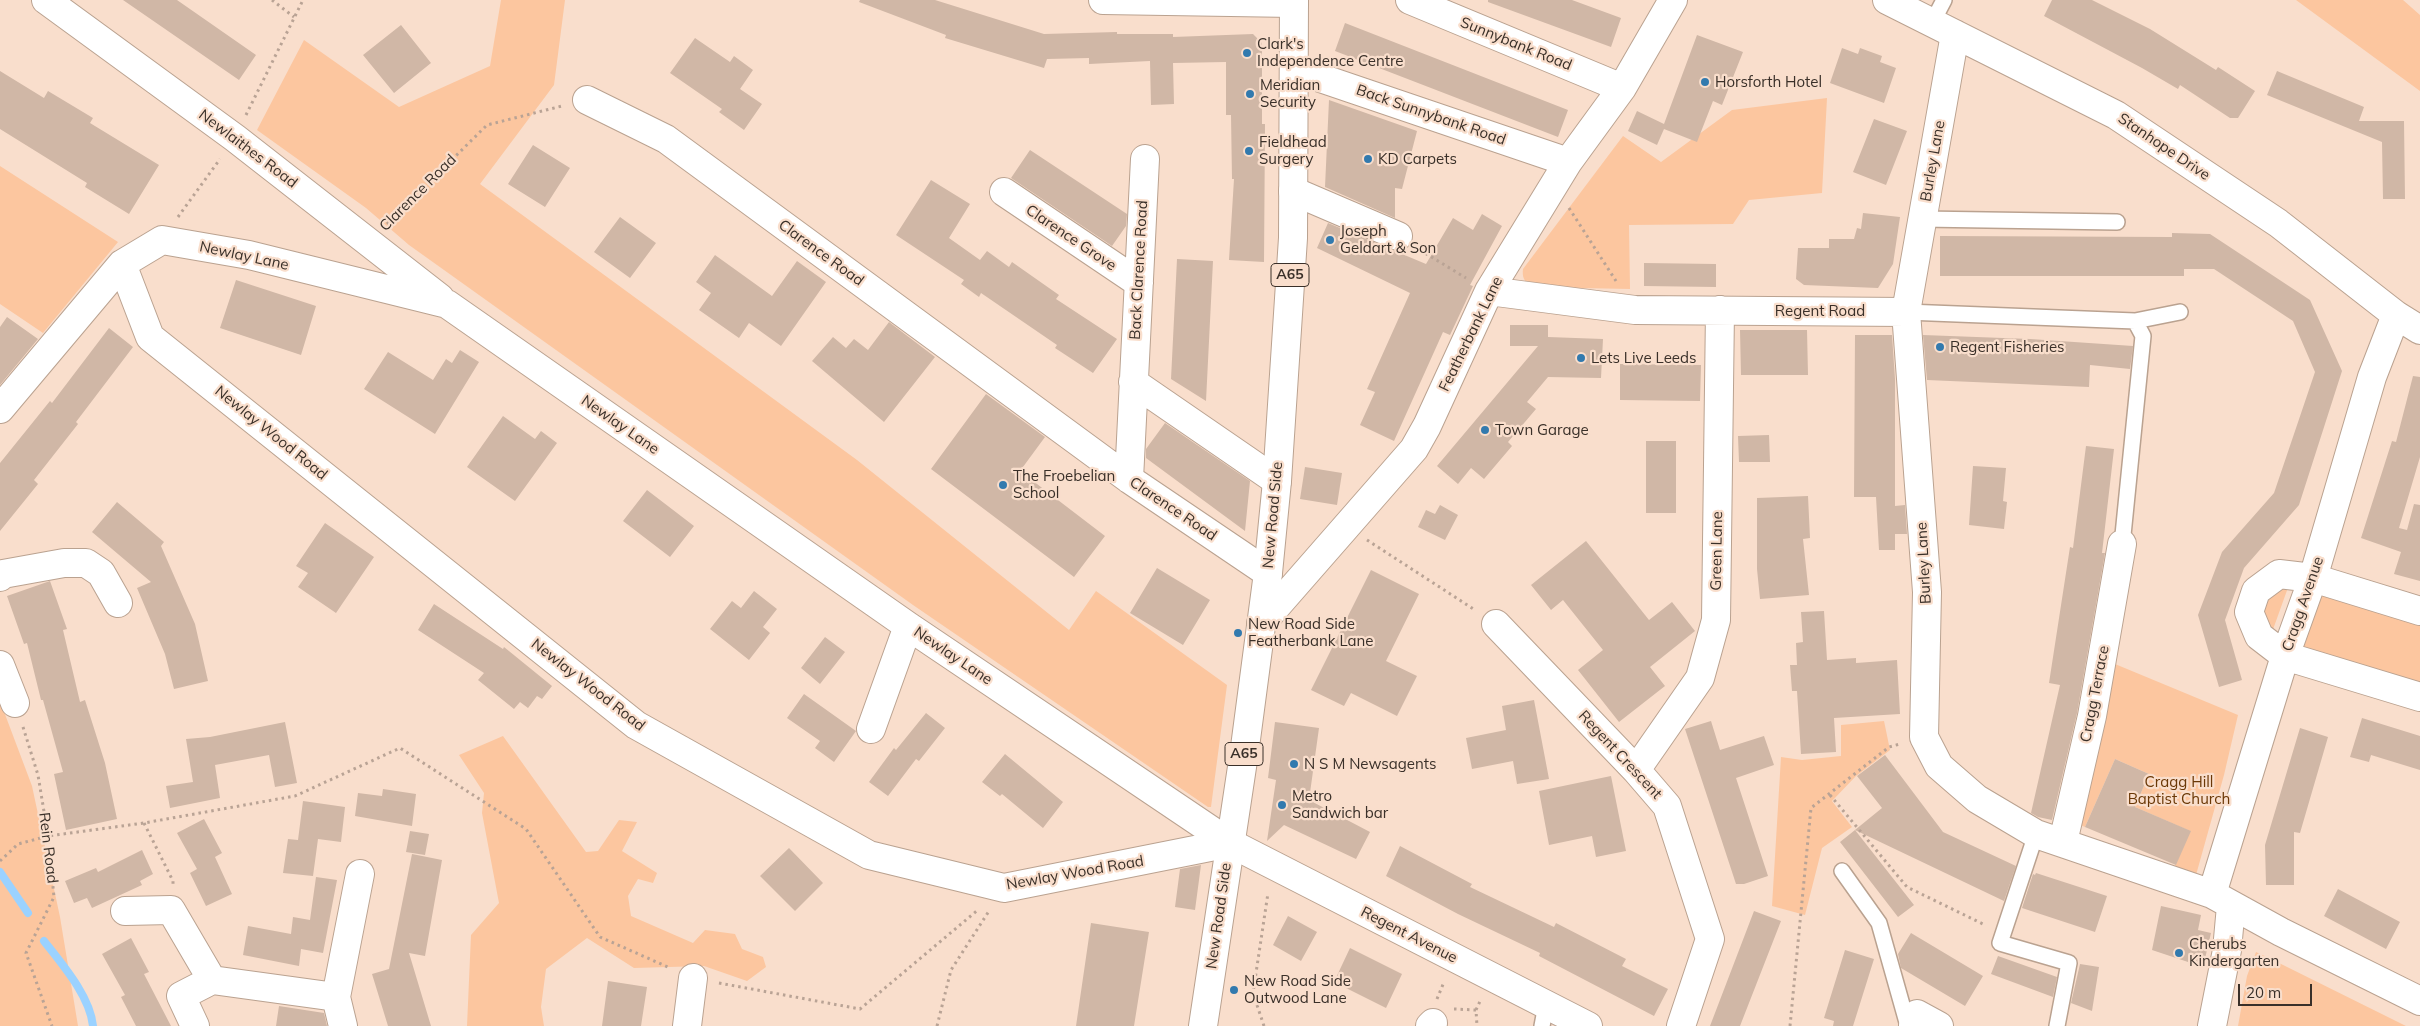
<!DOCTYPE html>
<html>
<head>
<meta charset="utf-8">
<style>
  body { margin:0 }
  #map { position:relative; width:2420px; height:1026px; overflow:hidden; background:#f9decc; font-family:Mulish,sans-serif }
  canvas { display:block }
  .scale { position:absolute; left:2238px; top:984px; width:74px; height:22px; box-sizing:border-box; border:2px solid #3a3029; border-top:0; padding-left:6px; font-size:15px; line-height:18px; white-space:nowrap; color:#3a3029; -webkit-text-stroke:4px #f9decc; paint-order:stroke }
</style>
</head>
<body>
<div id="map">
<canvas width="2420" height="1026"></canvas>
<div class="scale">20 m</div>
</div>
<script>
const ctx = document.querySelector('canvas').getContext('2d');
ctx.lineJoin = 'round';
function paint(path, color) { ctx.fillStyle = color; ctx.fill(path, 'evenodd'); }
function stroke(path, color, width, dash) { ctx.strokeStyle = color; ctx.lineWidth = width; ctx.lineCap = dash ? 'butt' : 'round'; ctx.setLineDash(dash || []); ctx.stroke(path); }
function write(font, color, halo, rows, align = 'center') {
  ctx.font = font + ' Mulish,sans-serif'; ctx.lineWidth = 4.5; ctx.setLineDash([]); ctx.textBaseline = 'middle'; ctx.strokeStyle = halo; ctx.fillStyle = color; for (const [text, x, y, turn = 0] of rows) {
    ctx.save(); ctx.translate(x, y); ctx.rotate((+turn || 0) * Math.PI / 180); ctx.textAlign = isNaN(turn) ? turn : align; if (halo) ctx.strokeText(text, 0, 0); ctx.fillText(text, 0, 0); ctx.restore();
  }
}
const green = new Path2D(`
  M501,0H565L554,85L480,184L857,460L1069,630L1096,591L1227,685L1211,807H1208L913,605L409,245L366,208L257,130L304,40L399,107L490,66Z
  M2296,0H2403L2420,15V91Z
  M1827,98L1822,193L1749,200L1733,224L1629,225L1630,289L1531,287C1524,281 1522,277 1523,269L1623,136L1661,162L1732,110Z
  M0,166L118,242L43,333L0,304Z
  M2290,582L2271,635L2263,628L2260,598Z
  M2321,592L2420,620V688L2299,651Z
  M2115,664L2238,715L2224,775L2196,875L2175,866L2190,831L2135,807L2149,774L2115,759L2085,827L2073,822Z
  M0,701L32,786L60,917L78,1026H0Z
  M1884,721L1890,750L1856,776L1832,801L1852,827L1822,848L1805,915L1772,906L1781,757L1802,760L1841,756V725Z
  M503,736L586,852L598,851L619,820L637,822L622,851L657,873L653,883L638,879L628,896L631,916L693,943L705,930L735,934L742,949L763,957L766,967L747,981L704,966L634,968L587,938L546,969L541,1007L544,1026H467L471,935L499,903L482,813L484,793L459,755Z
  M2256,952L2271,959L2406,1026H2238L2247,976Z`);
const stream = new Path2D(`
  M0,872L28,913
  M44,941C62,964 90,996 93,1026`);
const building = new Path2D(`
  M123,0H177L256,55L239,80Z
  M860,0H935L1044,34L1117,32V34H1173V37L1253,34L1262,43V124H1265L1264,262L1229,260L1234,179H1232L1231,115H1226V62L1173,63L1174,104L1151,105L1150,61L1089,64V58L1047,59L1044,68L945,38L946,35L859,2Z
  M1488,0H1572L1621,18L1611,47L1488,2Z
  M2052,0H2092L2150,29L2216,70L2218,67L2255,91L2238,118H2230L2180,85L2178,89L2142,68L2044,16Z
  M1345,23L1568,110L1558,137L1335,51Z
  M401,25L431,63L394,93L363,55Z
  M1697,35L1743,52L1722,105L1713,101L1697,142L1664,129L1657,145L1628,131L1637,111L1664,124Z
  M695,38L730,62L734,56L753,70L740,89L762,104L744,130L719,112L722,109L670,73Z
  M1842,48L1858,54L1860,48L1882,56L1880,62L1896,68L1884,103L1830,83Z
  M0,71L44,98L48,91L93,118L90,123L159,165L129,214L85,187L87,183L0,129Z
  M2277,71L2364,107L2359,121H2404L2405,199H2383L2382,142L2267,95Z
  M1329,100L1417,131L1402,189L1395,188V218L1325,187Z
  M1874,119L1907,131L1886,185L1853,172Z
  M533,145L570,168L545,207L508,184Z
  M1030,150L1127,214L1126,226L1112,246L1011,178Z
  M931,180L970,204L949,238L980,260L987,251L1009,267L1012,262L1059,295L1056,299L1117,339L1093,373L1055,348L1057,345L981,293L979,297L961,284L964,280L896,235Z
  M1863,213L1900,217L1893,264L1878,288L1804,285L1796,279L1798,248H1829V239H1854L1857,228L1861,229Z
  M1482,214L1502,226L1470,285L1473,286L1450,335L1443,332L1394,441L1360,425L1375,392L1367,389L1410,293L1317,248L1328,223L1426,264L1453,218L1473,230Z
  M620,217L656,243L630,278L594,252Z
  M2172,233L2210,234L2310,300L2342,371L2299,505L2244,568L2225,620L2242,680L2219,687L2198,615L2222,552L2274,493L2315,372L2293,321L2214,269H2184V276H1940V236L2172,237Z
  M715,255L772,296L797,261L826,282L781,346L749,323L739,338L699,310L711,293L696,282Z
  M1177,259L1213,261L1206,401L1171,379Z
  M1644,263L1716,264V287L1644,286Z
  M236,280L316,306L301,355L220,328Z
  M7,317L38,339L0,385V327Z
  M889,322L935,357L884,422L812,361L833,337L846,348L854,339L868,350Z
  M1510,325H1548V337L1603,339L1601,378L1548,377L1527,402L1536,409L1508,442L1512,446L1484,479L1471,468L1458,484L1437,466L1538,346H1510Z
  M109,328L133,347L76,422L78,424L34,480L38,484L0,531V463L50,401L52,403Z
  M1740,330H1807L1808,375H1741Z
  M1855,335H1892L1895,379V506L1905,505L1907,534H1895V550H1879L1876,497H1854Z
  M1923,335L2030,339L2133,346L2130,369L2090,365L2089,387L1927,380Z
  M460,350L479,362L435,434L364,389L388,352L433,380L446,359L452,363Z
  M1620,364L1701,365L1700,401L1620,400Z
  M2413,376L2420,377V457L2399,528L2407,530L2414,504L2420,505V581L2394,574L2401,552L2361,538L2392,441L2396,442Z
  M986,394L1045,437L1020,471L1105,536L1074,577L931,469Z
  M503,416L535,439L541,431L557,443L515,501L467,467Z
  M1165,423L1250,481L1245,531L1146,458V449Z
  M1769,435L1770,462H1739L1738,436Z
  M1646,441H1676V513H1646Z
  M2086,446L2114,449L2102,553H2105L2077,713L2052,820L2038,817L2031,813L2060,685L2049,683L2070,547L2073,548Z
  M1973,466L2006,468L2003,501L2007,502L2004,529L1969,525Z
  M1305,467L1342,473L1337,505L1300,499Z
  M647,490L694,526L670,557L623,521Z
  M1808,496L1810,538L1803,539L1809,595L1760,599L1757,569V498Z
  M117,502L164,542L161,546L195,624L208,681L174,689L165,654L137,588L151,582L92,532Z
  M1440,505L1458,515L1445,540L1418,527L1426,510L1435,514Z
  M325,523L374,557L336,613L298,587L308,573L296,566Z
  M1586,541L1649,620L1672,602L1695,631L1650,667L1665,686L1619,722L1578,670L1603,650L1563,600L1551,610L1531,585Z
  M1157,568L1210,600L1183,645L1130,613Z
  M1371,570L1419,594L1386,661L1417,676L1397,716L1351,693L1344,706L1311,690Z
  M50,581L67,629L63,630L80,702L85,700L105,763L117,819L66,830L54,774L63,772L43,700H41L27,643L24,644L7,596Z
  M754,591L777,609L763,627L770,633L749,660L710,629L732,601L741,608Z
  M434,604L503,649L504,647L552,686L542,699L537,696L528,708L520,702L514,709L478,680L484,673L418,630Z
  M1824,611L1827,660L1856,658V663L1897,660L1900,714L1834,718L1836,752L1801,754L1797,691H1792L1790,665H1797L1796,643L1803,642L1801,612Z
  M825,637L845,652L820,684L801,668Z
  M804,694L856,731L834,762L815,748L820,741L787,718Z
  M1534,700L1549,779L1517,784L1513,761L1472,769L1466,738L1506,730L1502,706Z
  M926,713L945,728L919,761L916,759L888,796L869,782L894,748L896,750Z
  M2362,718L2420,736V770L2371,755L2369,762L2350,757Z
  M1711,721L1720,750L1764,736L1774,765L1736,778L1768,876L1744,884H1736L1685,729Z
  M285,722L297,783L275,787L269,755L215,765L220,798L170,808L166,786L193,782L186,739L210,737Z
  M1275,722L1319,728L1309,800L1370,832L1356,859L1284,825L1267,841L1276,780L1268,778Z
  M2300,728L2328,737L2300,833L2294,832V885H2266L2265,845Z
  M1005,754L1063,802L1043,828L1002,794L1000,796L982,782Z
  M1885,755L1943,832L2016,866L2004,901L1855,830L1882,808L1857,776Z
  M2115,759L2149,774L2135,807L2191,831L2176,865L2085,827Z
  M1611,776L1626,851L1596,857L1592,836L1549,845L1539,791Z
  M383,789L416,794L412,826L355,816L358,793L382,796Z
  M303,801L345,807L341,842L318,839L313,876L283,873L288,839L298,840Z
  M204,819L222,853L215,857L232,894L206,906L190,873L197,869L177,833Z
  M1855,830L1914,905L1898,917L1840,842Z
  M410,831L429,834L425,855L406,852Z
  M1400,846L1472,884L1470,887L1554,927L1556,923L1626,959L1622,966L1668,989L1654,1016L1539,956L1540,953L1458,914L1386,876Z
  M789,848L823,883L795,911L760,876Z
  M142,850L153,874L140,881L142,885L92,908L87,898L74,903L65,881L96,868L98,872Z
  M412,854L442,860L425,956L409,953L431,1026H388L372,974L389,969Z
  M1201,865L1195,910L1175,907L1180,869Z
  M2036,873L2107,896L2095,932L2022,908L2033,874L2035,875Z
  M316,877L337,880L323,953L301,949L299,966L243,955L248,926L291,934L293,917L310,920Z
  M2338,889L2400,922L2386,949L2324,916Z
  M2161,906L2201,915L2198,930L2211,933L2203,967L2152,950Z
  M1754,911L1781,921L1740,1026H1710Z
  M1288,916L1317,932L1301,961L1273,945Z
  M1091,923L1149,932L1134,1026H1076Z
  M1911,933L1983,976L1965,1006L1901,968L1898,954Z
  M131,938L149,972L144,974L171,1026H136L121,997L125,995L102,954Z
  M1350,948L1402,974L1386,1008L1334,982Z
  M1845,950L1874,959L1853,1026H1833L1834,1021L1824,1018Z
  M1998,956L2057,977L2053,997L1991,974Z
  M2080,964L2099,967L2092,1011L2071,1003Z
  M608,981L647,987L641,1026H602Z
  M279,1006L324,1013L327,1026H276Z`);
const path = new Path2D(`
  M272,0L294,17
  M246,115L303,0
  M1569,208L1616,281
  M178,217L220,159
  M387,224L487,125L562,106
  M1420,250L1466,278
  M1367,540L1475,610
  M23,727L38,775L48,836L54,897L26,953L52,1026
  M1830,795L1907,887L1985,925
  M144,823L173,881V885
  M0,861L18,844L48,836L144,823L295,796L400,748L526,829L600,937L670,968
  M719,983L860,1009L979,909
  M1437,999L1444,982
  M1454,1009L1476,1010L1477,1026
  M1476,1010L1481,999
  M937,1026L951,970L989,911
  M1264,1026L1253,993L1268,893
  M1790,1026L1811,808L1889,747L1900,744`);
const lane = new Path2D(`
  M1932,23L1944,0
  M1922,219L2117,222
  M1906,312L2135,321L2143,336L2123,535
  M2135,321L2180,312
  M2036,834L2000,943L2069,963L2057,1026
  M1842,871L1879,923L1908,1026
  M1542,1026L1546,1005`);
const street = new Path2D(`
  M46,0L235,138L440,298
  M1103,0L1294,3
  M1410,0L1622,88
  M1887,0L2116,115L2278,223L2396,315L2420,330
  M1955,34L1906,312L1927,592L1924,737L1939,766L1977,799L2036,834L2212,894L2281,932L2420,1001
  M1294,69L1568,162
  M587,100L666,139L1129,479L1268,573
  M1293,191L1398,236
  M1004,192L1139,283
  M122,264L150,337L636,725L869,855L1004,888L1230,843
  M1489,291L1635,310L1906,312
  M1133,382L1277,481
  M0,409L122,264L162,240L249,255L447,304L908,626L1230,843L1588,1026
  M1129,479L1145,159
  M0,577L3,574L64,563H86L101,573L118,603
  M2420,611L2313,578L2279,574L2256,591L2249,612L2259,636L2285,656L2420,697
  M1261,624L1414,449L1427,426L1489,291L1568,162L1622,88L1673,0
  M1496,624L1636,770L1667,806L1710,939L1681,1026
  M0,665L15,703
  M871,729L908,626
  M1636,770L1700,678L1716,620L1720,310
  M2063,842L2092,716L2122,544
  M2212,894L2285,656L2313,578L2372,377L2396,315
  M125,911L171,910L212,980L336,997
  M195,1026L181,996L212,980
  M343,1026L336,997L360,874
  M687,1026L693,978
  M1430,1026L1433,1023
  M1913,1026L1917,1014L1939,1026
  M2212,1026L2227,950L2231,906`);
const primary = new Path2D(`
  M1203,1026L1245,747L1268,573L1277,481L1293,238L1294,0`);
const markers = [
  [1247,53,5,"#327aae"],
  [1705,82,5,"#327aae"],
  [1250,94,5,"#327aae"],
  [1249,151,5,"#327aae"],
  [1368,159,5,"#327aae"],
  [1330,240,5,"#327aae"],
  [1940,347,5,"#327aae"],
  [1581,358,5,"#327aae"],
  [1485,430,5,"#327aae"],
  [1003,485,5,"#327aae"],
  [1238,633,5,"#327aae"],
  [1294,764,5,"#327aae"],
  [1282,805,5,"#327aae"],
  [2179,953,5,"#327aae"],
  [1234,990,5,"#327aae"]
];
const shields = [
  [1290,275,38],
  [1244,754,38]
];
const shieldNames = [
  ["A65",1290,275],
  ["A65",1244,754]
];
const poiNames = [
  ["Clark's",1257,44],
  ["Independence Centre",1257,61],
  ["Horsforth Hotel",1715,82],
  ["Meridian",1260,85],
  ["Security",1260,102],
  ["Fieldhead",1259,142],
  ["Surgery",1259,159],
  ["KD Carpets",1378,159],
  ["Joseph",1340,231],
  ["Geldart & Son",1340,248],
  ["Regent Fisheries",1950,347],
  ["Lets Live Leeds",1591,358],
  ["Town Garage",1495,430],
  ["The Froebelian",1013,476],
  ["School",1013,493],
  ["New Road Side",1248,624],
  ["Featherbank Lane",1248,641],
  ["N S M Newsagents",1304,764],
  ["Metro",1292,796],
  ["Sandwich bar",1292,813],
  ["Cherubs",2189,944],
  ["Kindergarten",2189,961],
  ["New Road Side",1244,981],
  ["Outwood Lane",1244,998]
];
const streetNames = [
  ["Sunnybank Road",1516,44,22],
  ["Back Sunnybank Road",1431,115,19],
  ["Stanhope Drive",2164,147,34],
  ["Newlaithes Road",248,149,37],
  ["Burley Lane",1933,161,-80],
  ["Clarence Road",418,193,-45],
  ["Clarence Grove",1071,238,34],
  ["Clarence Road",821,253,36],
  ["Newlay Lane",244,256,12],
  ["Back Clarence Road",1139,270,-87],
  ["Regent Road",1820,311],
  ["Featherbank Lane",1471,334,-64],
  ["Newlay Lane",620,425,35],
  ["Newlay Wood Road",271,433,39],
  ["Clarence Road",1173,509,34],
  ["New Road Side",1273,515,-85],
  ["Green Lane",1717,551,-89],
  ["Burley Lane",1924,563,-93],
  ["Cragg Avenue",2303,604,-71],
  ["Newlay Lane",953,656,34],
  ["Newlay Wood Road",588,685,38],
  ["Cragg Terrace",2095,694,-79],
  ["Regent Crescent",1620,755,47],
  ["Rein Road",48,848,83],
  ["Newlay Wood Road",1075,873,-10],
  ["New Road Side",1219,916,-82],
  ["Regent Avenue",1409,935,27]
];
const parkNames = [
  ["Cragg Hill",2179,782],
  ["Baptist Church",2179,799]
];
paint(green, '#fcc69f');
stroke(stream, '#9bd2ff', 8);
paint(building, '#d0b7a6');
stroke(lane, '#baa290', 18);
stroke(street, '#baa290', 30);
stroke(primary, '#baa290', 30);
stroke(path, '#b9a395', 3, [2.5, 4]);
stroke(lane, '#fff', 15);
stroke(street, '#fff', 28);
stroke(primary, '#fff', 28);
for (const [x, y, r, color] of markers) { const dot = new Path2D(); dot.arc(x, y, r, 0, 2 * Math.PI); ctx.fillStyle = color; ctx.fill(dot); stroke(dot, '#f9decc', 2); }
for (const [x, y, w] of shields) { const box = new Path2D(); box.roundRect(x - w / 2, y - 11.5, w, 23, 4); ctx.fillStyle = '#f9decc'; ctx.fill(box); stroke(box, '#3a3029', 1); }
write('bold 14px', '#3a3029', null, shieldNames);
write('15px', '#3a3029', '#f9decc', poiNames, 'left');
write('15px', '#3a3029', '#f9decc', streetNames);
write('15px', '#6b3806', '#f9decc', parkNames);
</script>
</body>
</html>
